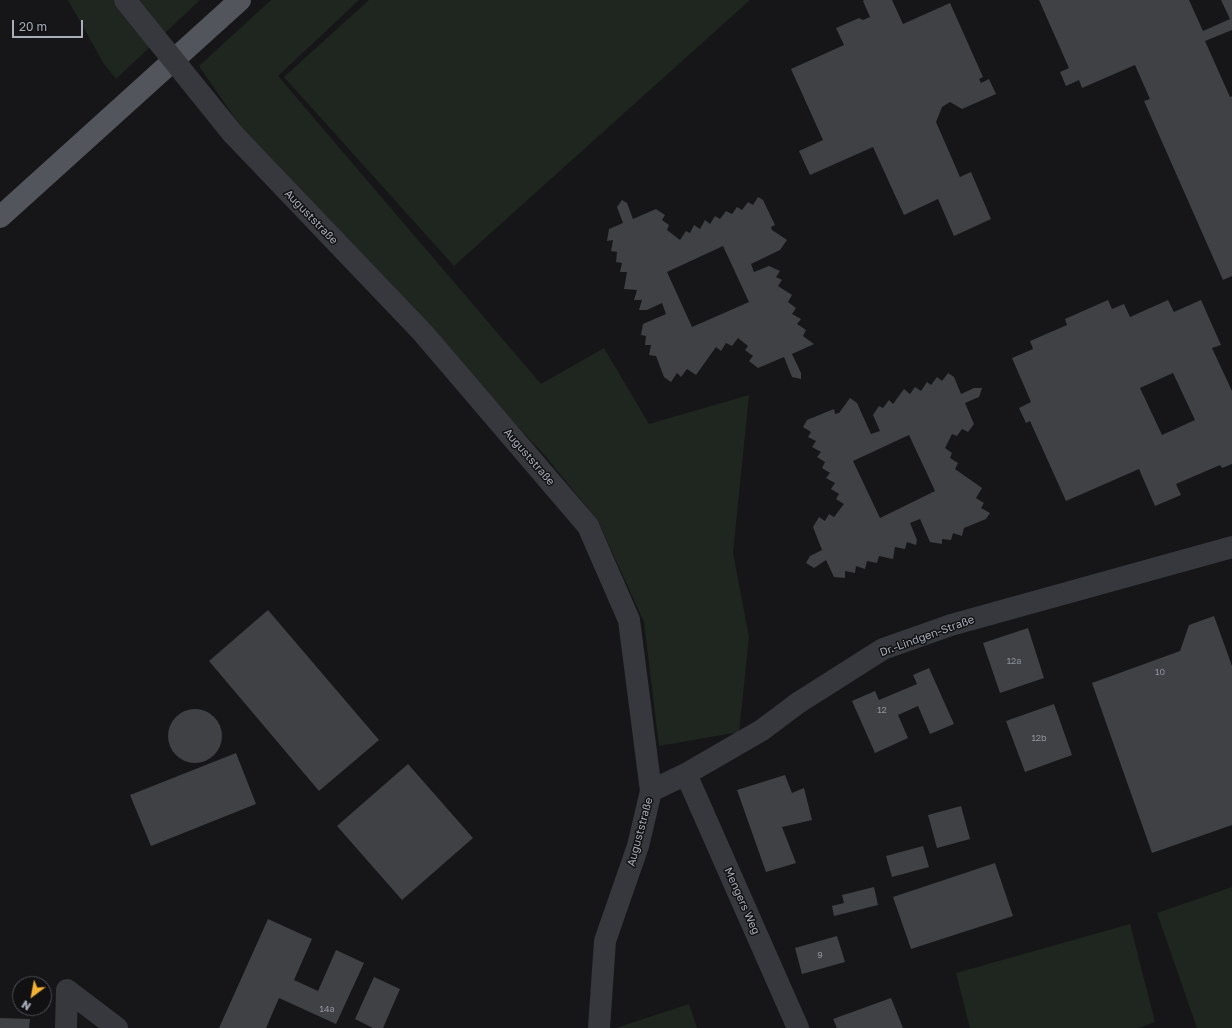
<!DOCTYPE html>
<html>
<head>
<meta charset="utf-8">
<style>
  body { margin:0 }
  #map { position:relative; width:1232px; height:1028px; overflow:hidden; background:#161618; font-family:"Golos Text",sans-serif }
  canvas { display:block }
  .north { position:absolute; left:12px; top:976px; width:40px; height:40px; box-sizing:border-box; background:#111113; border:1px solid #4d4f55; border-radius:50%; rotate:212deg; font-size:11px; font-weight:700; line-height:16px; text-align:center; color:#a8adb8 }
  .north::after { content:''; display:block; margin:auto; width:14px; height:18px; background:#f2b134; clip-path:polygon(50% 0,100% 100%,50% 72%,0 100%) }
  .scale { position:absolute; left:12px; top:20px; width:71px; height:18px; box-sizing:border-box; border:2px solid #a8adb8; border-top:0; padding-left:5px; font-size:12px; line-height:14px; white-space:nowrap; color:#a8adb8; -webkit-text-stroke:3px #111113; paint-order:stroke }
</style>
</head>
<body>
<div id="map">
<canvas width="1232" height="1028"></canvas>
<div class="north">N</div>
<div class="scale">20 m</div>
</div>
<script>
const ctx = document.querySelector('canvas').getContext('2d');
ctx.lineJoin = 'round';
function paint(path, color) { ctx.fillStyle = color; ctx.fill(path, 'evenodd'); }
function stroke(path, color, width, dash) { ctx.strokeStyle = color; ctx.lineWidth = width; ctx.lineCap = dash ? 'butt' : 'round'; ctx.setLineDash(dash || []); ctx.stroke(path); }
function write(font, color, halo, rows, align = 'center') {
  ctx.font = font + ' "Golos Text",sans-serif'; ctx.lineWidth = 3; ctx.setLineDash([]); ctx.textBaseline = 'middle'; ctx.strokeStyle = halo; ctx.fillStyle = color; for (const [text, x, y, turn = 0] of rows) {
    ctx.save(); ctx.translate(x, y); ctx.rotate((+turn || 0) * Math.PI / 180); ctx.textAlign = isNaN(turn) ? turn : align; if (halo) ctx.strokeText(text, 0, 0); ctx.fillText(text, 0, 0); ctx.restore();
  }
}
const green = new Path2D(`
  M68,0H200L116,79L104,64Z
  M271,0H359L278,76L541,384L604,348L649,424L749,395L733,553L749,637L739,732L659,746L644,622L598,521L546,457L243,130L199,66Z
  M369,0H750L454,266L284,77Z
  M1232,887V1028H1197L1157,913Z
  M1130,924L1155,1022L1139,1028H970L956,973Z
  M689,1004L697,1028H619V1027Z`);
const building = new Path2D(`
  M864,0H892L903,24L950,3L983,77L979,79L981,83L989,79L996,94L962,109L950,102L942,107L936,122L960,177L971,172L991,219L954,236L938,199L904,215L873,147L810,175L799,151L823,140L791,69L844,45L836,28L859,18L863,20L870,17L863,1Z
  M1039,0H1189L1203,31L1230,19L1221,0H1232V30L1205,41L1230,97L1232,96V276L1223,280L1144,101L1150,99L1135,65L1082,88L1079,80L1066,86L1060,72L1069,68Z
  M758,197L763,200L775,225L771,227L772,230L787,240L780,250L751,264L754,272L769,266L780,271L776,277L782,280L778,286L792,295L788,302L796,308L792,314L801,319L797,324L806,330L803,336L814,344L792,354L801,373V379L792,377L784,357L758,368L749,361L753,356L745,350L748,346L738,338L732,346L726,343L721,351L716,347L696,375L687,369L681,377L677,373L671,382L664,377L656,356L649,355L651,345H645L646,336L641,335L643,324L666,314L662,303L647,310H639L642,300H634L637,290L624,289L627,272H620L622,263L616,262L617,252L611,251L613,240L607,241L609,229L623,223L617,207L622,200L627,203L633,219L656,209L665,215L662,220L669,225L667,230L680,240L686,231L690,233L694,225L700,229L705,220L710,224L715,216L720,219L726,211L732,214L737,207L742,210L748,202L753,205ZM723,246L749,302L692,327L667,272Z
  M1108,300L1112,309L1124,304L1130,317L1168,300L1174,312L1201,300L1221,345L1212,348L1232,391V464L1222,468L1220,465L1176,484L1181,495L1155,506L1139,469L1066,501L1030,421L1026,423L1019,408L1031,402L1012,358L1033,349L1030,341L1067,325L1065,319ZM1173,373L1195,420L1162,435L1140,388Z
  M948,373L954,377L961,394L974,388H982L979,397L965,403L974,424L968,432L962,429L957,436L952,434L945,448L952,453L950,458L958,463L955,469L982,488L976,498L984,503L981,508L990,513L986,519L964,528L962,536L953,533L951,540L942,539V544L930,542L920,519L910,523L917,540L916,545L907,542L905,549L895,547L893,559L879,556L877,563L867,561L865,569L856,566L855,573L845,571V578L834,577L826,560L814,568L806,563L810,556L822,550L813,527L819,517L825,521L829,514L834,517L844,504L836,499L839,494L831,489L835,483L826,478L830,473L822,468L825,462L817,457L821,452L812,447L816,441L808,437L811,432L803,427L807,420L834,409L835,414L839,413L850,398L857,403L871,434L880,431L873,415L879,406L883,408L889,400L893,404L904,389L910,394L915,387L921,391L927,382L931,385L937,377L942,381ZM909,435L935,491L880,518L853,461Z
  M268,610L379,740L319,791L209,661Z
  M1214,616L1232,666V825L1152,853L1092,683L1180,651L1189,625Z
  M1028,628L1044,678L1000,693L983,643Z
  M929,668L954,724L930,734L918,706L898,715L908,738L875,753L852,701L875,691L879,700L917,684L913,675Z
  M1054,704L1072,755L1025,772L1006,721Z
  M168 736a27 27 0 1 1 54 0a27 27 0 1 1-54 0Z
  M236,753L256,804L151,846L130,795Z
  M408,764L473,838L402,900L337,826Z
  M785,775L792,793L804,788L812,820L782,827L796,863L766,872L737,790Z
  M961,806L970,839L937,848L928,815Z
  M923,846L929,867L892,877L886,856Z
  M995,863L1013,916L911,949L893,897Z
  M874,887L878,905L834,916L832,906L844,903L842,895Z
  M268,919L312,939L294,980L318,991L336,950L364,963L336,1024L279,998L266,1028H219Z
  M837,936L845,962L802,974L795,948Z
  M374,977L400,989L383,1028H373L355,1019Z
  M891,998L903,1028H837L833,1019Z
  M0,1018L30,1019L29,1028H0Z`);
const minor = new Path2D(`
  M233,134L423,333L588,526L629,620L651,791L638,846L605,941L599,1028
  M686,774L798,1028
  M651,791L686,774L762,730L798,703L883,649L951,625L1232,547
  M66,1028L67,990L117,1028`);
const major = new Path2D(`
  M0,217L240,0`);
const minorBridge = new Path2D(`
  M125,0L233,134`);
const numberNames = [
  ["12a",1014,661],
  ["10",1160,672],
  ["12",882,710],
  ["12b",1039,738],
  ["9",820,955],
  ["14a",327,1009]
];
const streetNames = [
  ["Auguststraße",311,217,46],
  ["Auguststraße",529,457,49],
  ["Dr.-Lindgen-Straße",927,636,-20],
  ["Auguststraße",640,832,-75],
  ["Mengers Weg",742,901,66]
];
paint(green, '#1e261f');
paint(building, '#404145');
stroke(minor, '#37383d', 22);
stroke(major, '#53555c', 22);
stroke(minorBridge, '#37383d', 22);
write('9px', '#8e929b', null, numberNames);
write('11px', '#a8adb8', '#111113', streetNames);
</script>
</body>
</html>
